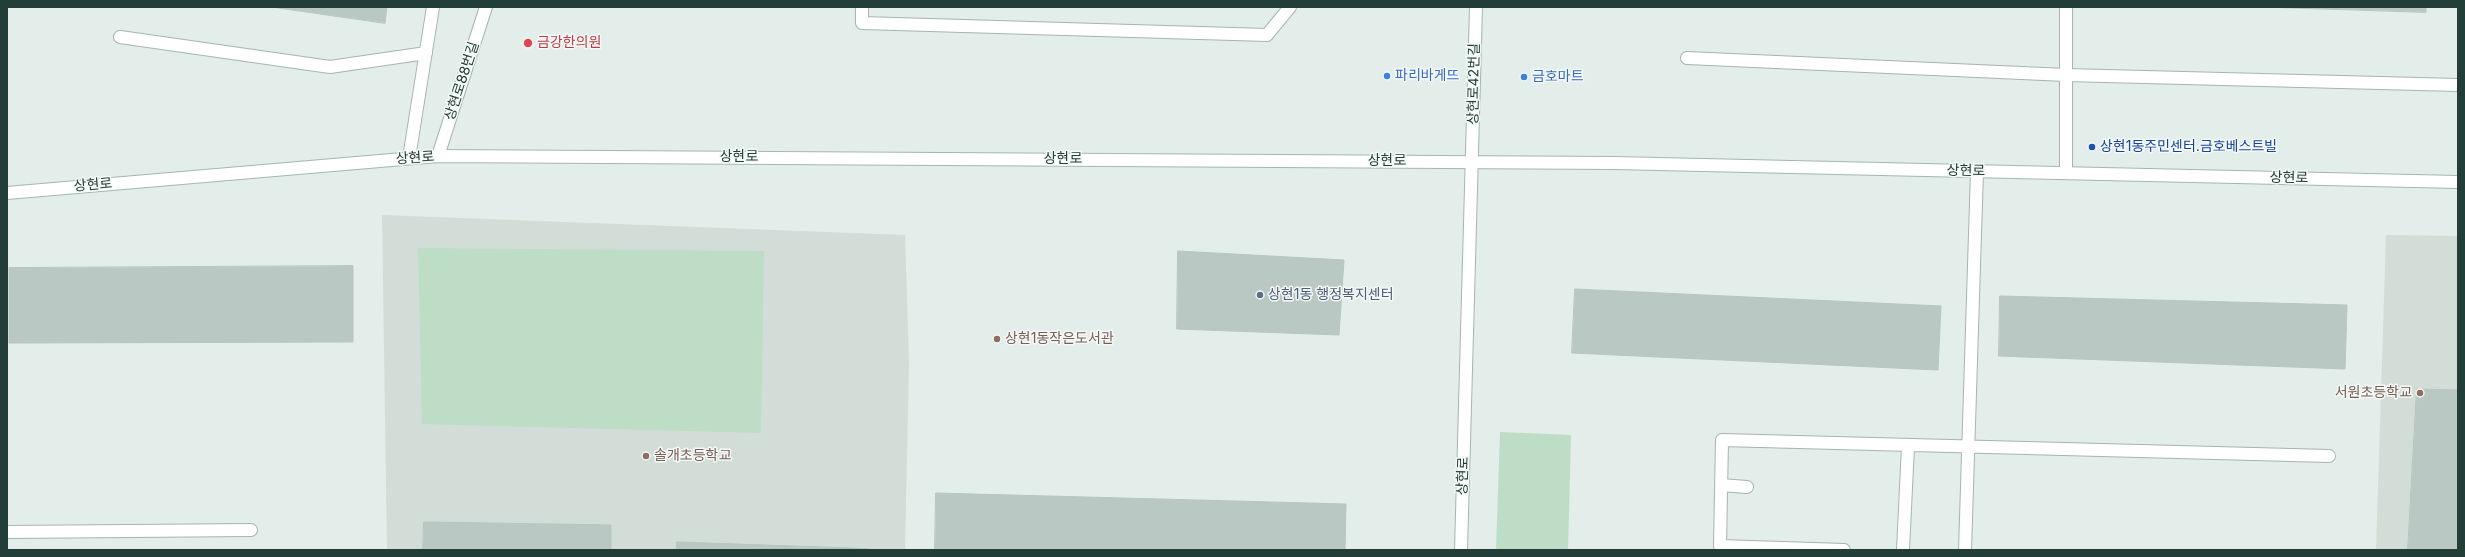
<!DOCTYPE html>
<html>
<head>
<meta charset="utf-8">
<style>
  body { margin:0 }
  #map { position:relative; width:2465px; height:557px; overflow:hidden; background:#e3ede9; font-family:Inter,sans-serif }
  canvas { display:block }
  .frame { position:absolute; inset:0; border:8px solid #233e38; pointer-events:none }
</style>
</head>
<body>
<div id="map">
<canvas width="2465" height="557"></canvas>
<div class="frame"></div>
</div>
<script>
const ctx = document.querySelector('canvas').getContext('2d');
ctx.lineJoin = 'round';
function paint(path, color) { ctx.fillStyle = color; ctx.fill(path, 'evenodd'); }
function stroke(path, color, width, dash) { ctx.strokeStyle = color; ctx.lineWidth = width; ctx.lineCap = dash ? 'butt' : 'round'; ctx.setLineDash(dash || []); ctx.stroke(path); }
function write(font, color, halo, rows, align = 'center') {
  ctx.font = font + ' Inter,"Noto Sans KR",sans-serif'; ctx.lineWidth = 3; ctx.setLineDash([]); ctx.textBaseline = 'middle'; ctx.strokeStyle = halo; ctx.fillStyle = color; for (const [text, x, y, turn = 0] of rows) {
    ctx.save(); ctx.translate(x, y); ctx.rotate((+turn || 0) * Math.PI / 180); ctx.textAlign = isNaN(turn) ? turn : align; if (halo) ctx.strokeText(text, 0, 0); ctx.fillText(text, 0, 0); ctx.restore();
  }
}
const built = new Path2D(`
  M382,215L905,235L909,363L905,550H387Z
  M2386,235L2458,236V550H2376Z`);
const green = new Path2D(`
  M418,248L764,251L761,433L422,424Z
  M1500,432L1571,435L1568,550H1496Z`);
const building = new Path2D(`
  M272,7H387L385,23Z
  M2262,7H2426V12Z
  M1178,251L1344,260L1339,335L1177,329Z
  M353,266V342L9,343V268Z
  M1575,289L1941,306L1938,370L1572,353Z
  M2000,296L2347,305L2345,369L1999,356Z
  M2417,389L2458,390V550H2408Z
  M936,493L1346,504L1345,550H935Z
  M424,522L611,525V550H423Z
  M677,542L851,548L868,549L677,550Z`);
const lane = new Path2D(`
  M862,7V23L1267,35L1290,7
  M120,37L330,67L426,53
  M1687,58L2066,75L2458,85
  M409,158L433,7
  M2066,173V7
  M1721,485L1747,487
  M7,532L251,530
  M1844,550L1720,546L1722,440L2329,456
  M1903,550L1908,446
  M1965,550L1977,171`);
const street = new Path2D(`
  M438,156L486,7
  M1461,550L1476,7`);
const secondary = new Path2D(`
  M7,193L438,156L1614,163L2458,182`);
const markers = [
  [528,43,5,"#e0444e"],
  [1387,76,4,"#3f7fe0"],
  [1524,77,4,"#3f7fe0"],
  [2092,147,4,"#1a4fb4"],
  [1260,295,4,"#5c6f8a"],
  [997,339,4,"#8d6e63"],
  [2420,393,4,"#8d6e63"],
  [646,456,4,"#8d6e63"]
];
const healthNames = [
  ["금강한의원",537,43]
];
const shopNames = [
  ["파리바게뜨",1395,76],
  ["금호마트",1532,77]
];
const streetNames = [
  ["상현로88번길",462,81,-72],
  ["상현로42번길",1474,84,-89],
  ["상현로",739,157],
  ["상현로",415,158,-4],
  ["상현로",1063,159],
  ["상현로",1387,161],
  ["상현로",1966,171,1],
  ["상현로",2289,178,1],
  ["상현로",93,185,-5],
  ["상현로",1463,476,-88]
];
const transitNames = [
  ["상현1동주민센터.금호베스트빌",2100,147]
];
const serviceNames = [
  ["상현1동 행정복지센터",1268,295]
];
const educationNames = [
  ["상현1동작은도서관",1005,339],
  ["서원초등학교",2412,393,"right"],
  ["솔개초등학교",654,456]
];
paint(built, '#d2ddd8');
paint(green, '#bdddc7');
paint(building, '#b9c8c2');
stroke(building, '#b6c6c0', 1);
stroke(lane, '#a6b5b0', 14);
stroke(street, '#a6b5b0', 14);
stroke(secondary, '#a2b8b2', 14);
stroke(lane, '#fff', 12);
stroke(street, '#fff', 12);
stroke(secondary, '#fff', 12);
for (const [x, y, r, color] of markers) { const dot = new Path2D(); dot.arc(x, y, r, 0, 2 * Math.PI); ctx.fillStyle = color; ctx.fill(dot); stroke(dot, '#f4f9f7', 1.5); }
write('14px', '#be3a42', '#f4f9f7', healthNames, 'left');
write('14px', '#366cbe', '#f4f9f7', shopNames, 'left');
write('14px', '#233e38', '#f4f9f7', streetNames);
write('14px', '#164399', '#f4f9f7', transitNames, 'left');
write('14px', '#4e5e75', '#f4f9f7', serviceNames, 'left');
write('14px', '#785e54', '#f4f9f7', educationNames, 'left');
</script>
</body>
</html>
